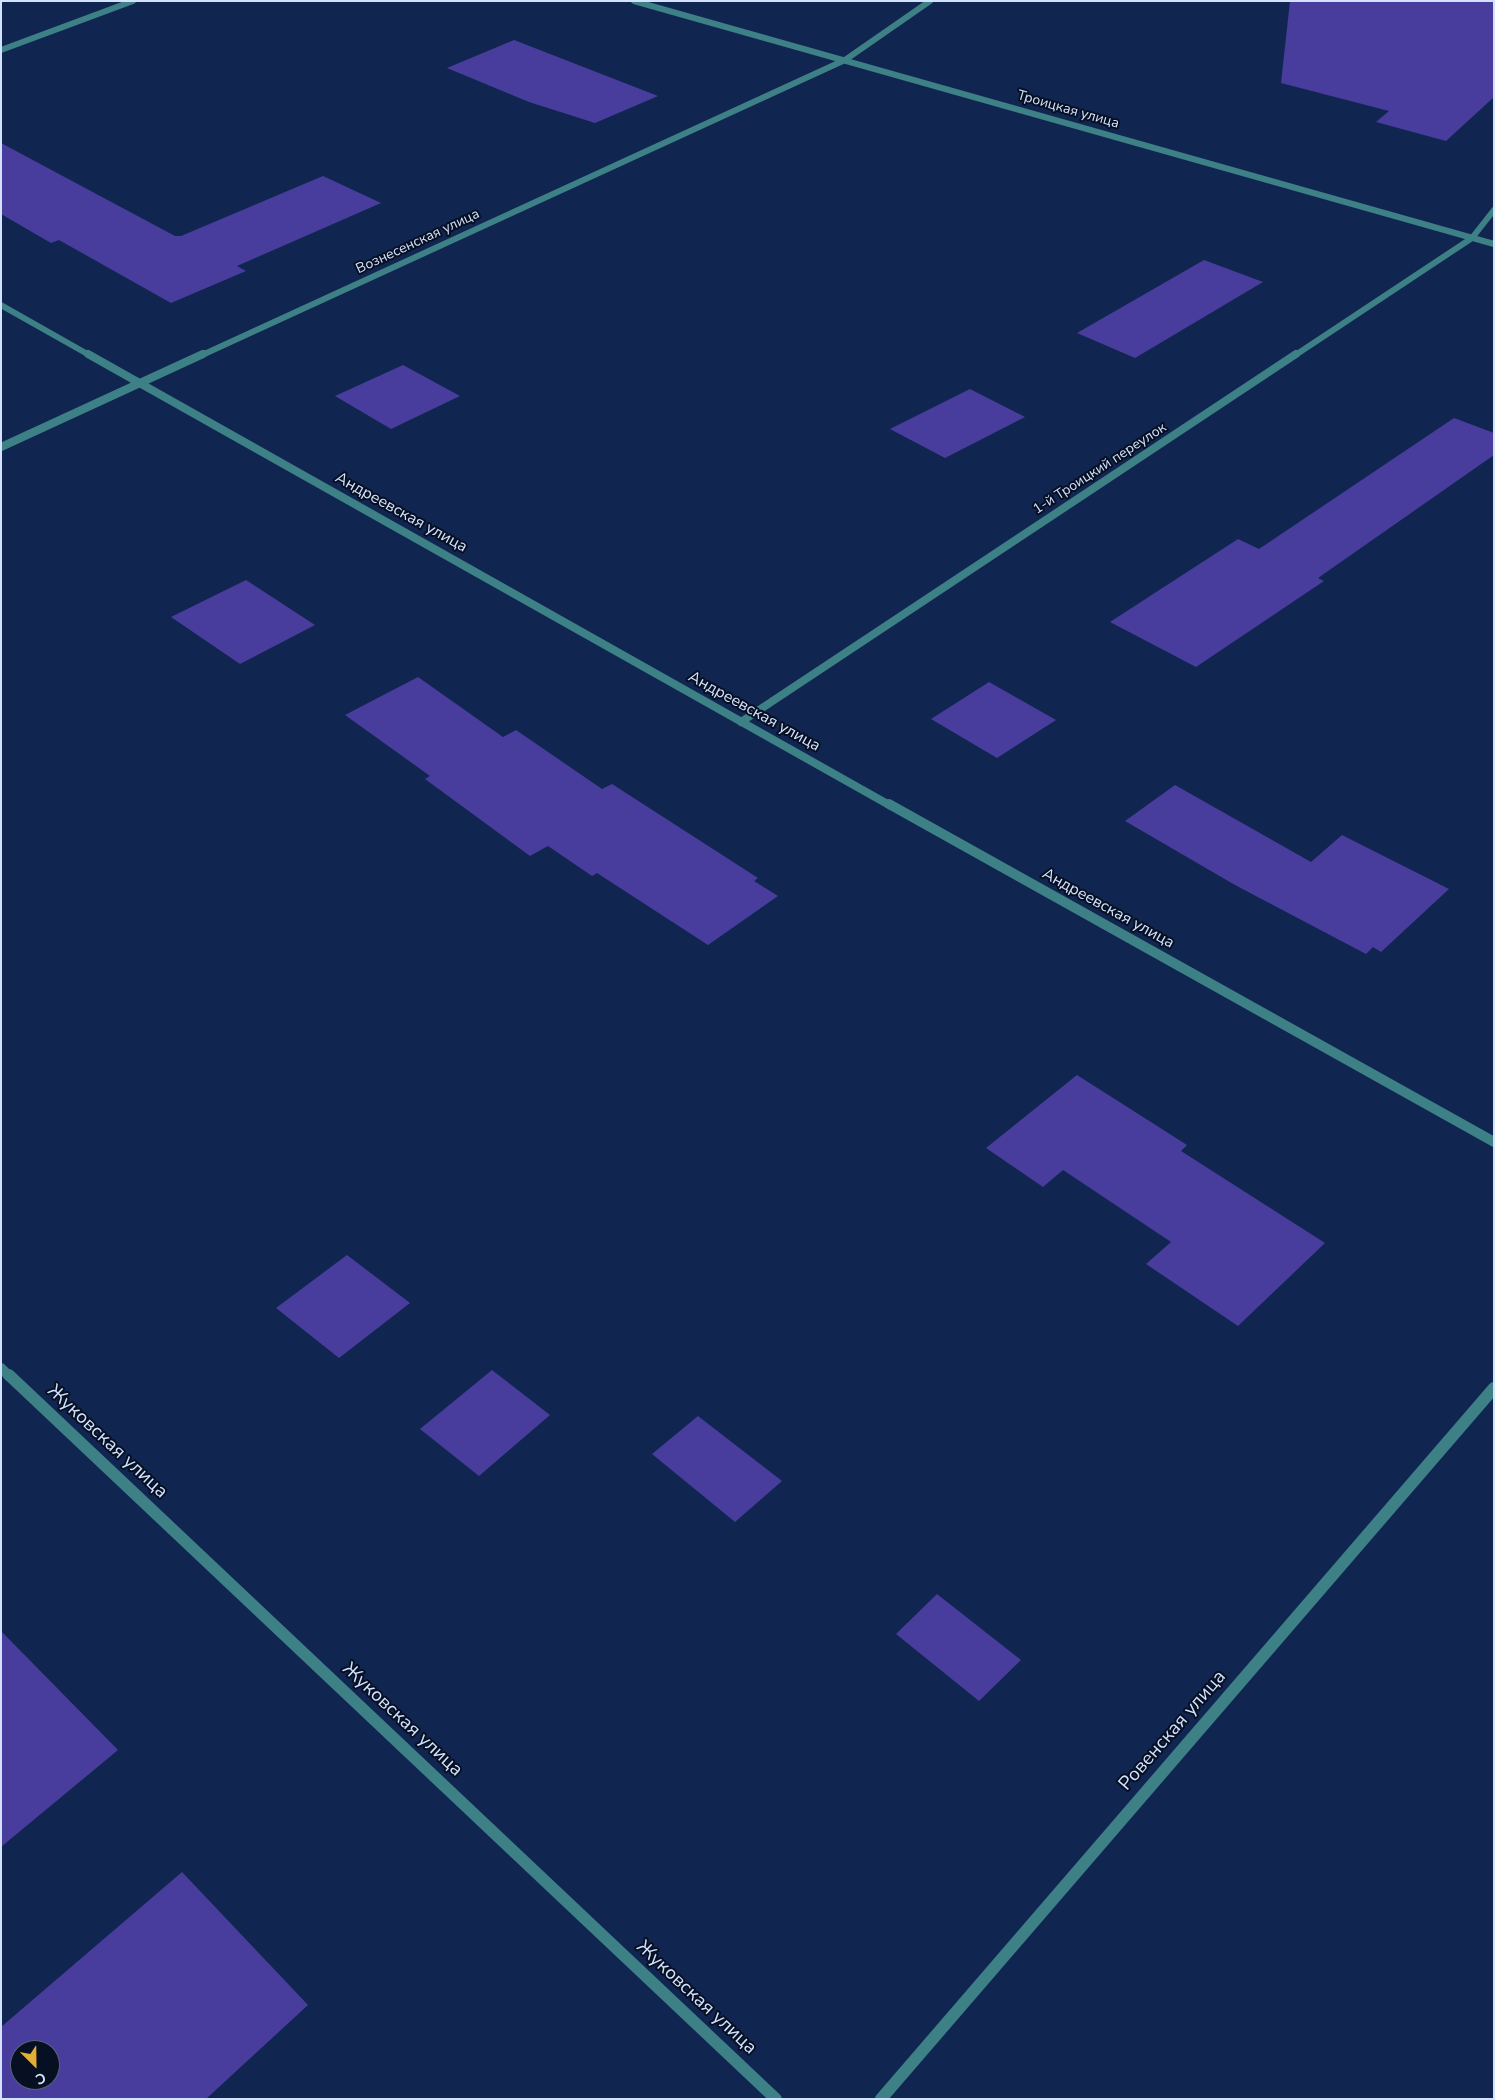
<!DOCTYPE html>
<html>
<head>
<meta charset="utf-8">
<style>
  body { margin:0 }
  #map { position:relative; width:1495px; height:2100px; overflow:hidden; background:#112551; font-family:"Nunito Sans",sans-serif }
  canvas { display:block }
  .frame { position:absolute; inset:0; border:2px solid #d3e2fe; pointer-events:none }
  .north { position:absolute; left:10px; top:2040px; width:50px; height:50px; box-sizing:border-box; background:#071023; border:1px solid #59647b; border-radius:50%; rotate:157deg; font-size:14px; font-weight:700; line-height:20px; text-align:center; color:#d3e2fe }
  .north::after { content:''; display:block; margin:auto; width:18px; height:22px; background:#e3ae35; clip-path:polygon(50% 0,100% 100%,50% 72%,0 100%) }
</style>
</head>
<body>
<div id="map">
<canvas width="1495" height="2100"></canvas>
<div class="frame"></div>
<div class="north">С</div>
</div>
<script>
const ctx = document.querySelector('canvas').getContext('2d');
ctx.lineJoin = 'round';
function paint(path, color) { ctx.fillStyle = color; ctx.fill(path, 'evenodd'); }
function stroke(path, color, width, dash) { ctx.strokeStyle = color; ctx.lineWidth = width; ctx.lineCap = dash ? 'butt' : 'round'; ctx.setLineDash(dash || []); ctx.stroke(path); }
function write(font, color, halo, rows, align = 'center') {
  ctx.font = font + ' "Nunito Sans",sans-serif'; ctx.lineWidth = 4; ctx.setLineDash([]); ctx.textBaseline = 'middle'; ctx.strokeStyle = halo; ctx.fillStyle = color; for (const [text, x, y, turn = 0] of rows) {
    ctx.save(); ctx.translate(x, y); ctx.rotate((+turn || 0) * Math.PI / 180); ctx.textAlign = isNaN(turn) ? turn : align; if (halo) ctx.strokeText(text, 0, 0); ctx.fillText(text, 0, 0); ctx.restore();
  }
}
const building = new Path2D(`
  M1290,1H1494V97L1446,141L1376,122L1389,111L1281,83Z
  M514,40L658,96L595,123L529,102L447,68Z
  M1,143L175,236H181L323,176L381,203L237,266L246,271L171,303L59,240L51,243L1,214Z
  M1204,260L1263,282L1135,358L1077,333Z
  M403,365L460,396L391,429L335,396Z
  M970,389L1025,417L945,458L890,429Z
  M1454,418L1494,433V455L1318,578L1324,581L1196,667L1110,622L1238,539L1259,549Z
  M246,580L315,625L240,664L171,617Z
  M418,677L503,737L516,730L602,789L612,784L758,878L754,881L778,896L708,945L597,873L592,876L548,846L530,856L425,779L430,776L345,715Z
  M989,682L1056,720L997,758L931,719Z
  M1175,785L1311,862L1342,835L1449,889L1381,952L1373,947L1366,954L1235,885L1125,821Z
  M1077,1075L1187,1145L1181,1151L1325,1243L1238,1326L1146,1264L1171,1242L1063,1170L1043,1187L986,1148Z
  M347,1255L410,1303L339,1358L276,1308Z
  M492,1370L550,1415L479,1476L420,1429Z
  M698,1416L782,1481L735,1522L652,1454Z
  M937,1594L1021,1660L979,1701L896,1634Z
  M1,1631L118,1750L1,1847Z
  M182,1872L308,2005L206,2099H1V2027ZM20,2050H50V2080H20Z`);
const minorFar3 = new Path2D(`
  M634,1L1494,244
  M1,50L133,1
  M1,305L91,356
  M200,356L845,60L930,1
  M1294,356L1472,238L1494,210`);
const minorFar2 = new Path2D(`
  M88,354L891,806
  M1,447L203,354
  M741,722L1296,354`);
const minorFar1 = new Path2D(`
  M889,804L1494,1142
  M1,1368L10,1377`);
const minor = new Path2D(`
  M9,1375L776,2099
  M881,2099L1494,1388`);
const farStreetnames = [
  ["Троицкая улица",1068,110,16],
  ["Вознесенская улица",418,242,-25],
  ["1-й Троицкий переулок",1100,469,-33]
];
const streetNames = [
  ["Андреевская улица",401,513,29],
  ["Андреевская улица",754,712,29],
  ["Андреевская улица",1108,909,29]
];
const nearStreetnames = [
  ["Жуковская улица",107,1442,43],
  ["Жуковская улица",402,1720,43],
  ["Ровенская улица",1173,1731,-49],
  ["Жуковская улица",696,1998,43]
];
paint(building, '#483d9d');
stroke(minorFar3, '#3d8086', 6);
stroke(minorFar2, '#3d8086', 8);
stroke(minorFar1, '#3d8086', 10);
stroke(minor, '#3d8086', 12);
write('14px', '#d3e2fe', '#071023', farStreetnames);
write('16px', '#d3e2fe', '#071023', streetNames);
write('19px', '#d3e2fe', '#071023', nearStreetnames);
</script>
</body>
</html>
